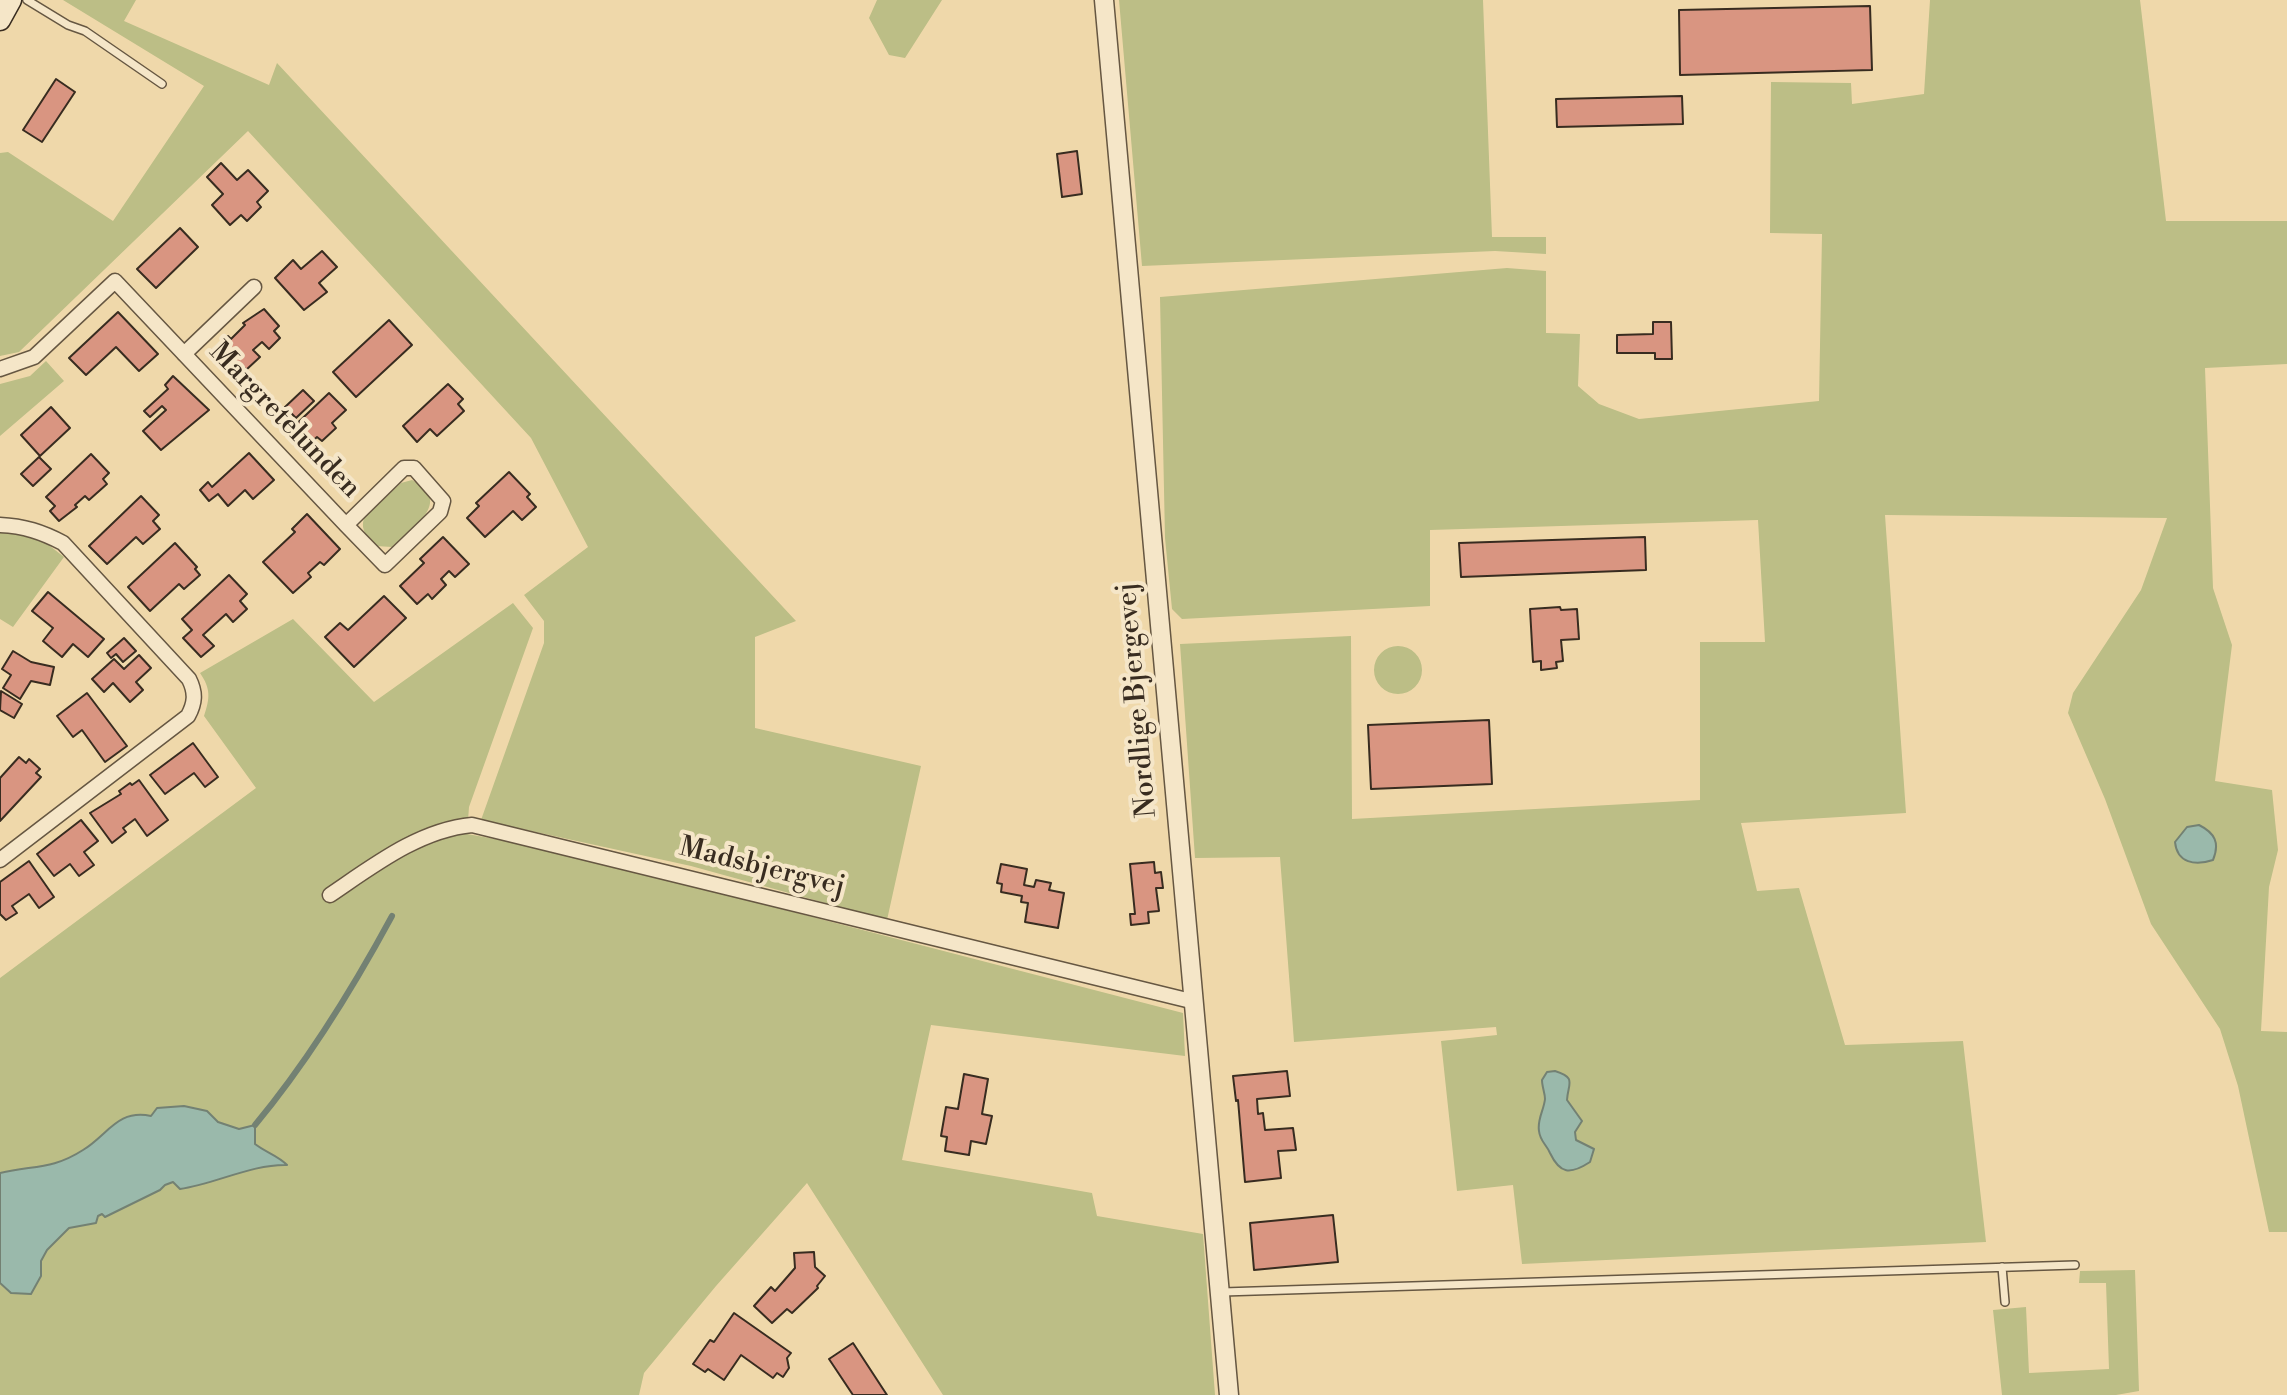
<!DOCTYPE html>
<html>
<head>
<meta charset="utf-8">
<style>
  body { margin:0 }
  canvas { display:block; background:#efd8aa }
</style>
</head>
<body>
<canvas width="2287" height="1395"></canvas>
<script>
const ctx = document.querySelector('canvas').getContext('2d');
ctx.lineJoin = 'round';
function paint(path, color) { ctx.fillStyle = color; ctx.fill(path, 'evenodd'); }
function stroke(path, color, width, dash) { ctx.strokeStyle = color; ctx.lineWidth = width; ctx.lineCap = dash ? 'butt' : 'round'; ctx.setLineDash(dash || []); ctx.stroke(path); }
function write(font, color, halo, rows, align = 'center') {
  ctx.font = font + ' "Libre Bodoni",serif'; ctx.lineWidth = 8; ctx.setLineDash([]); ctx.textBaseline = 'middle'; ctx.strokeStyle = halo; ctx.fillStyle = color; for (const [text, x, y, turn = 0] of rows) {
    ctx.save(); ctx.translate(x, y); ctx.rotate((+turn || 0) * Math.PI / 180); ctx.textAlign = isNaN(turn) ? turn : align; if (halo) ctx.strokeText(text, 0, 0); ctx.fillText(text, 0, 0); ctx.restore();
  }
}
const green = new Path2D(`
  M63,0H136L124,21L269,85L277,63L796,621L755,637V728L921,766L887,920L691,866L481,820L544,643V621L524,595L588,547L531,438L248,131L19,352L0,356V153L8,152L113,221L204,86Z
  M877,0H942L905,58L889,55L869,18Z
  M1119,0H1483L1492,237H1546V254L1495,251L1142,266Z
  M1930,0H2140L2166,221H2287V364L2205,368L2213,588L2232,645L2215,781L2272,790L2278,850L2269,887L2261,1031L2287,1032V1232H2269L2238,1086L2220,1029L2151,924L2105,799L2068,713L2073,693L2141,590L2167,518L1885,515L1906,813L1741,823L1757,891L1799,888L1845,1045L1963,1041L1986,1242L1522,1264L1513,1185L1457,1191L1441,1041L1497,1035L1496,1027L1294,1042L1280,857L1195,858L1180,644L1351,636L1352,819L1700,800V642H1765L1758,520L1430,530V606L1182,619L1172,609L1165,538L1160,297L1507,268L1546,271V333L1580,334L1578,386L1599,404L1639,419L1819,401L1822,234L1770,233L1771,82L1851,83L1852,104L1924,94Z
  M46,361L64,381L0,436V384L30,376Z
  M412,480C455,501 411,529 392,547L376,546C367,537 359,529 365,516L401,483Z
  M9,532L41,539L64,557L13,627L0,619V533Z
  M513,603L533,628L469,807L467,834L546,848L1183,1013L1185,1056L931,1025L902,1160L1092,1193L1097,1216L1203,1234L1215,1395H943L807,1183L716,1286L644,1373L639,1395H0V978L256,788L204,716C210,698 211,689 200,673L293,619L374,702Z
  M1374 670a24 24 0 1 1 48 0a24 24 0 1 1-48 0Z
  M2135,1270L2139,1391L2116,1395H2002L1993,1310L2026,1307L2029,1373L2109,1369L2106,1283H2079L2080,1271Z`);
const water = new Path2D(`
  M2199,825C2215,833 2220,843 2213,860C2195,866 2177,863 2175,842L2187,827Z
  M1555,1071C1577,1078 1568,1083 1567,1100L1582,1121L1575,1132L1576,1140L1594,1149L1590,1162C1570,1175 1560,1174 1550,1153C1546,1144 1540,1141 1539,1131C1537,1119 1544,1110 1545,1099C1545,1093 1542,1087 1542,1080L1547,1072Z
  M184,1106L207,1111L218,1122L239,1129L255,1125V1144C265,1152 279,1156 287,1165C252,1164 215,1184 180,1189L173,1182L165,1185L160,1190L105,1217L102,1214L98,1216L96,1223L69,1228L47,1250L41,1261V1276L31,1294L11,1293L0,1283V1173C33,1165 52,1170 83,1150C108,1135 117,1109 151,1116L157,1108Z`);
const stream = new Path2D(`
  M255,1125C309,1060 352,990 392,916`);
const building = new Path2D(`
  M1870,6L1872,70L1680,75L1679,10Z
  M56,79L75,92L42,142L23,130Z
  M1682,96L1683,124L1557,127L1556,99Z
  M1077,151L1082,194L1062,197L1057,154Z
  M221,163L237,180L248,170L268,191L257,202L261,207L247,221L241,215L230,225L212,205L223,194L207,177Z
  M180,228L198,247L156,288L137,269Z
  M322,251L337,267L319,283L327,292L304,310L275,278L293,260L301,269Z
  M264,309L279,326L274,331L280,338L269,349L262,342L253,350L260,357L246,370L240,363L231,371L212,350L228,336L231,339L245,325L243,323Z
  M118,312L158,354L139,371L116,347L86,375L69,358Z
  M389,320L412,345L356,397L333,372Z
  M1653,322H1671L1672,359H1655V353H1617V335L1653,334Z
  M173,376L209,410L161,450L143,431L166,410L162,406L150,417L144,411L168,389L165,385Z
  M448,384L463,399L458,404L464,411L437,436L430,429L417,442L403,426Z
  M303,390L314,401L296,418L285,407Z
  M329,393L346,410L332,423L336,428L322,441L317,437L303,450L287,433Z
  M51,407L70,428L40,456L21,435Z
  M249,453L274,480L253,499L245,490L228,506L218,494L209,501L200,490L208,482L212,487Z
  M91,454L109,473L103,479L107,484L89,500L85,496L75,505L77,507L59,521L50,511L55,506L46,497Z
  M39,457L51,469L33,486L21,474Z
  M509,472L530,494L527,497L536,507L522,520L513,511L485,537L467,518L479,506L476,503Z
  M141,496L159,515L153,521L160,529L143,544L136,537L107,564L89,546Z
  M307,514L340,549L324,565L320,562L308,573L311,577L293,593L263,562L295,532L292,529Z
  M443,537L469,564L455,577L449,571L441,579L446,585L432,599L428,594L417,604L400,586L424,563L420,559Z
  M1645,537L1646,570L1461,577L1459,543Z
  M175,543L197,567L195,569L200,575L184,589L179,584L150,611L128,587Z
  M229,575L247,594L240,601L247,609L233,622L226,614L203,635L214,646L201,657L183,638L192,630L182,619Z
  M48,592L104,639L88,657L73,644L62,657L43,641L53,628L32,611Z
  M384,596L406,618L354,667L325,637L340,623L348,630Z
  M1560,607L1561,610L1577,609L1579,639L1561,640L1563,661L1556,662L1557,668L1541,670V661L1533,662L1530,609Z
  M124,638L136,651L123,662L116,654L111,658L107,653Z
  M13,651L31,662L54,667L50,685L31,681L20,699L3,688L11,675L2,669Z
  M139,655L151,668L136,682L143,690L130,702L113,683L104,692L92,679L114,659L124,669Z
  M1,691L22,704L14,718L0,710Z
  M87,693L127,746L105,762L82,730L73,737L57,716Z
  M1489,720L1492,784L1371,789L1368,725Z
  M193,743L218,777L205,787L194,773L165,794L150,775Z
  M19,757L26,763L29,759L40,769L36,773L41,777L0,821V778Z
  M139,780L168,820L147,836L135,819L123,828L126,832L112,843L90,813L121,794L119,791L130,783L132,785Z
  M81,820L98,841L84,852L94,865L79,876L70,864L54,876L37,854Z
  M29,861L54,897L39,908L29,894L12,906L17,913L6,920L0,914V882Z
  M1154,862L1155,873L1161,872L1163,888H1156L1159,911L1148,912L1149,923L1131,925L1130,914H1135L1130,864Z
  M1001,864L1027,869L1024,885L1034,887L1036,880L1051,883L1049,890L1064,893L1058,928L1025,922L1028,903L1021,902L1022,896L1001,892L1002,884L997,883Z
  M1287,1071L1290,1096L1257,1099L1258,1114L1263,1113L1265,1130L1293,1128L1296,1150L1278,1151L1281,1178L1245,1182L1238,1100L1236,1101L1233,1076Z
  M964,1074L988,1079L982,1114L992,1116L986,1144L971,1141L969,1155L945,1151L947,1137L941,1136L946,1107L958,1109Z
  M1333,1215L1338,1262L1254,1270L1250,1223Z
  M814,1252L815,1267L825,1276L817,1286L818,1288L792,1313L787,1309L772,1323L754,1306L771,1287L775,1291L795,1268L794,1253Z
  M734,1313L791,1353L787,1358L789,1368L783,1377L777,1373L773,1378L741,1355L724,1380L708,1369L705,1372L693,1364L710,1340L714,1342Z
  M853,1343L887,1395H853L829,1359Z`);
const service = new Path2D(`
  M27,0L68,25L85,31L162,84
  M2002,1267L2005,1302
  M1223,1292L2075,1265`);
const minor = new Path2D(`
  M184,354L254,287
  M0,369L34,357L115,281L346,525L385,565L440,512L443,501L414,468H404L346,525
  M0,525C24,526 42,532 63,543L189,679C196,693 195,703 188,716L0,860
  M330,895C373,866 419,830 472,825L1195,1002`);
const tertiary = new Path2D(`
  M1104,0L1229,1395`);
const secondary = new Path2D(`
  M0,20L11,0`);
const streetNames = [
  ["Margretelunden",284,421,46],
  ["Nordlige Bjergevej",1138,700,-95],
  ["Madsbjergvej",762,868,14]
];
paint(green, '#bcbe86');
paint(water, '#9ab9ab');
stroke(water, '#738173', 2);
stroke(stream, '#738173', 6);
paint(building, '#d99581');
stroke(building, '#382c20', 2);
stroke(service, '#665742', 10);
stroke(minor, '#665742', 17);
stroke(tertiary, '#665742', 21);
stroke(secondary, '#382c20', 23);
stroke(service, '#f5e6c8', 7);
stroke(minor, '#f5e6c8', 14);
stroke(tertiary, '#f5e6c8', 18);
stroke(secondary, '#f5e6c8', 20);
write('28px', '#382c20', '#f5e6c8', streetNames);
</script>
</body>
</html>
